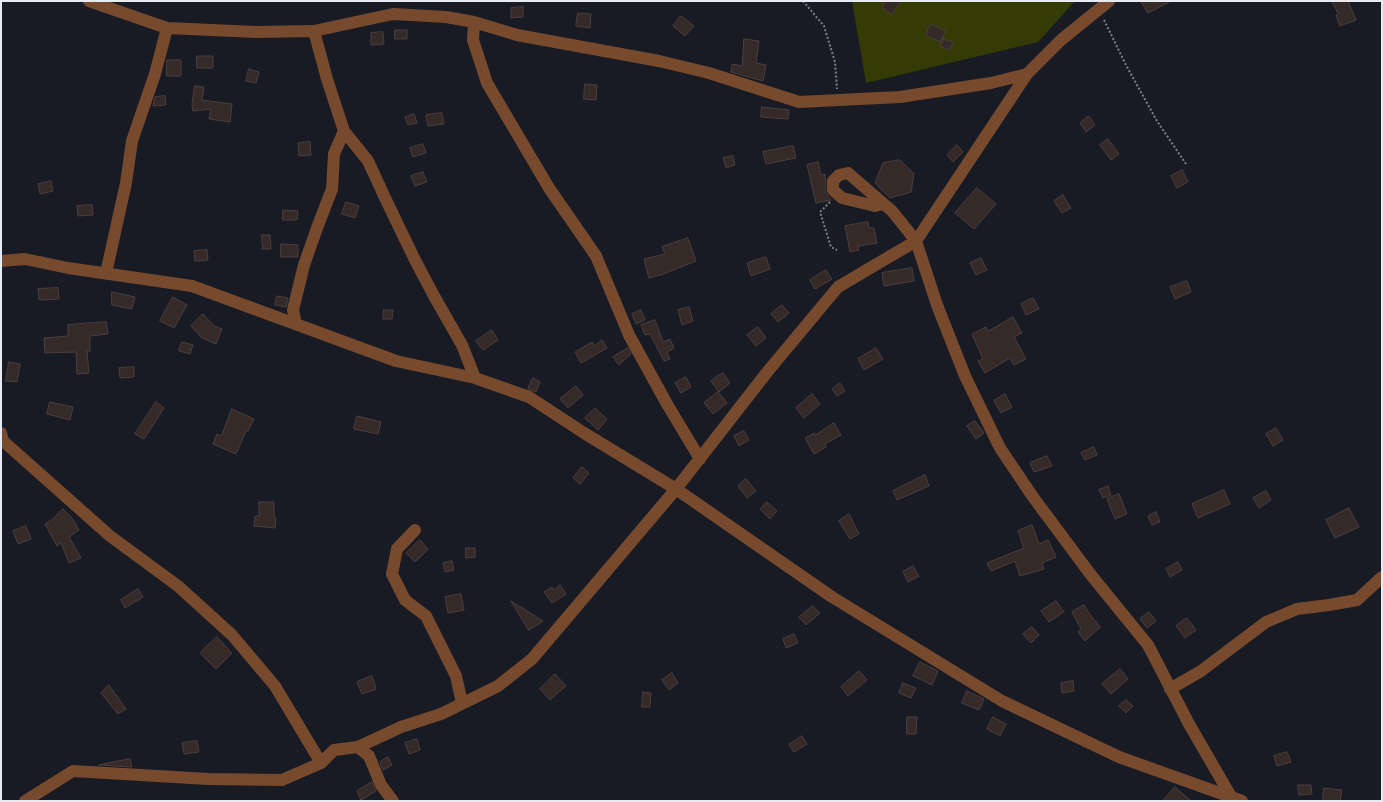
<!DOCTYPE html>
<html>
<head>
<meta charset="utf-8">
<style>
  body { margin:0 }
  #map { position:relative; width:1383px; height:802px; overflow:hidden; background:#191b24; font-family:"Roboto Condensed",sans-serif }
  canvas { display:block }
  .frame { position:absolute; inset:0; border:2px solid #e9ebf2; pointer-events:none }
</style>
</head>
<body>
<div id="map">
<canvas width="1383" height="802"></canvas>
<div class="frame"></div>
</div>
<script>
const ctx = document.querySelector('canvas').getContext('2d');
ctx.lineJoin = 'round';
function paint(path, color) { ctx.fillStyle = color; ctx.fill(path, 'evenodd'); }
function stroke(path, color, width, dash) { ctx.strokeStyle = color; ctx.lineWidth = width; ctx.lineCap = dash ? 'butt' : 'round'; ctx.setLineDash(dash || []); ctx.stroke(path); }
const green = new Path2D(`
  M852,1H1075L1038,42L866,83Z`);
const building = new Path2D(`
  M886,1H901L892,15L882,8Z
  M1141,1H1171L1148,13Z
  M1332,1H1348L1356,20L1340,26L1336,15L1338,14Z
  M523,7V17L511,18V8Z
  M578,13L591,14L590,28L576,26Z
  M681,16L694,26L685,36L673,26Z
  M931,24L946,31L940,42L926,35Z
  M395,30H407V39H395Z
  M383,32L384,44L371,45V33Z
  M744,39L759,41L756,63L766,65L763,81L731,72L732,64L742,66Z
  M943,39L953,42L950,50L941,47Z
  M197,56H213V68H197Z
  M167,60H181V76H167Z
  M249,69L259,72L256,83L246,81Z
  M585,84L597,85L596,100L584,99Z
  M195,86L204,87L202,100L232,104L230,122L209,119L211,109L193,111L192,105Z
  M165,96L166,105L153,106L155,97Z
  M762,107L789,110L788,119L761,117Z
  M442,113L444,124L428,126L426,115Z
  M414,114L417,123L408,125L405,117Z
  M1089,116L1095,125L1086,132L1080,123Z
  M1108,139L1119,154L1111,160L1100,145Z
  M310,142L311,155L299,156L298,143Z
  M423,144L426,153L413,157L410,148Z
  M957,145L963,152L953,162L947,155Z
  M793,146L796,158L766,164L763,152Z
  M733,156L735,165L726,168L723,158Z
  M900,160L914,174L911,192L890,198L875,183L883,163Z
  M818,162L821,175L825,174L826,193L831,200L816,203L807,165Z
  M1182,170L1188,182L1177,188L1171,176Z
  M423,172L427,182L415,186L411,176Z
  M51,181L53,191L40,194L38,184Z
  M977,188L996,204L974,229L955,213Z
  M1063,195L1071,208L1062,213L1054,201Z
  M346,202L359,206L355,218L342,214Z
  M92,205L93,215L78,216L77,206Z
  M283,210L298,211L297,220H283Z
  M868,222L869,228H874L877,243L858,246L859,250L850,252L845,226Z
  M262,235H270L271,249H263Z
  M688,238L696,261L661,275L649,278L644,259L665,254L662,247Z
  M281,244L298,245V257H281Z
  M207,250L208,260L195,261L194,251Z
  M766,257L770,269L751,276L747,263Z
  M981,258L987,270L976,275L970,263Z
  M912,268L914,281L884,286L882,273Z
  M826,270L832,279L815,289L810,280Z
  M1187,281L1191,292L1175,299L1170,287Z
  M58,288L59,299L39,300L38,289Z
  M112,292L135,297L132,309L112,305Z
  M277,296L288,298L286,307L275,305Z
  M173,297L187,305L174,328L160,321Z
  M1033,298L1039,309L1026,315L1021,304Z
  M782,305L789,313L778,322L771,314Z
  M689,307L693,321L682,325L678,310Z
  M384,310H393L392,319H383Z
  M641,310L645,320L636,324L632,314Z
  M203,314L214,326L222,329L216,344L202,338L191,326Z
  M1013,317L1022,333L1014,337L1026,359L1014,365L1010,358L985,373L978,361L983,359L972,334L986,327L988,331Z
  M655,320L663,342L670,339L674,348L667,352L670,359L664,361L650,334L645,335L641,325Z
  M106,322L108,334L90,336V351H87L89,373L77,374L76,352L45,353L44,338L68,336V325Z
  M758,327L766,338L756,346L747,335Z
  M492,330L498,340L483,350L476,341Z
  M602,340L607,348L581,363L575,352L592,342L594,346Z
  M182,342L193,345L190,354L179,351Z
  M628,348L631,354L619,365L613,357Z
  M876,348L883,359L864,370L858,359Z
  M9,362L20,364L17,382L6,381Z
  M134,367V377L120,378L119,368Z
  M723,373L730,383L719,392L711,381Z
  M686,377L691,387L681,393L675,383Z
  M533,378L540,382L536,392L528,389Z
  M840,383L845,391L837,396L832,389Z
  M576,386L583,395L568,408L560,399Z
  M718,392L727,403L713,414L704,403Z
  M812,394L820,404L804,418L796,408Z
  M1005,394L1012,407L1001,413L994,401Z
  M50,402L73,407L70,420L47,414Z
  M156,402L164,408L144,439L135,434Z
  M595,408L607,419L598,430L585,418Z
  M232,409L254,419L248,431H246L236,454L213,444L217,434L221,436Z
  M357,416L381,422L378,434L354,429Z
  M975,421L984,433L976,439L967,426Z
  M834,423L841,435L825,444L826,447L814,454L805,438L814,433L815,435Z
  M1276,428L1283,440L1273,446L1266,434Z
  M744,431L749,440L739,446L734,436Z
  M1094,447L1097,455L1085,460L1081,453Z
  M1047,456L1052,466L1034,472L1030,463Z
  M582,467L589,473L580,484L573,478Z
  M925,475L929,486L897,500L893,491Z
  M746,479L756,491L747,498L738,486Z
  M1108,486L1111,495L1103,498L1099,490Z
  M1224,490L1230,504L1198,518L1192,504Z
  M1266,491L1271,500L1259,508L1253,498Z
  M1119,494L1127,514L1115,519L1107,499Z
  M259,502H274V517L276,518L275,528L254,526L255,516H259Z
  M767,502L777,511L770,519L760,509Z
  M1349,508L1359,527L1335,538L1326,520Z
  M63,509L72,518L79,530L69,537L81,558L69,563L61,543L57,546L45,524L53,519Z
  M1156,512L1160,522L1152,525L1148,516Z
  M849,514L859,534L850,539L839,521Z
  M1032,525L1039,544L1048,540L1056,557L1042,563L1044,569L1020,576L1015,561L991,571L987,563L1024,548L1018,531Z
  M26,526L31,539L18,544L13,531Z
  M420,540L428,549L415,562L406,553Z
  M466,548H475V557L466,558Z
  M452,561L454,570L445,572L443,563Z
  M1178,562L1182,570L1170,577L1166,569Z
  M913,566L919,576L908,582L903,572Z
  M560,585L566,594L552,603L544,592L552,587L554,590Z
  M138,589L143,597L125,608L121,600Z
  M461,594L464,610L448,613L445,597Z
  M511,601L543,621L529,630Z
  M1056,601L1064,612L1049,622L1041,611Z
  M1084,605L1089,613L1100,627L1085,641L1078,632L1081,629L1072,612Z
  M813,606L820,613L806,625L799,617Z
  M1149,612L1156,621L1147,628L1140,619Z
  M1187,618L1196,630L1185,638L1176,626Z
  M1032,627L1039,635L1031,643L1023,634Z
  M794,634L798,643L786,648L783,639Z
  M217,637L232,653L216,669L200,653Z
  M920,662L938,671L932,685L913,676Z
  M1120,669L1128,679L1111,694L1102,684Z
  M859,671L867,680L848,696L841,687Z
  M672,673L678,683L669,690L662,680Z
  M555,674L566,686L550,700L540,689Z
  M372,676L376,689L362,694L357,682Z
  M1073,681L1074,691L1062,693L1061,683Z
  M903,683L916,688L911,698L899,693Z
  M109,685L126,709L118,714L101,693Z
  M967,691L984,699L979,710L962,703Z
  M643,692L651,693L650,707H642Z
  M1126,700L1133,706L1126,713L1119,706Z
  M907,717H917L916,734H907Z
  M993,717L1006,724L1000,736L987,729Z
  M802,736L807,744L794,752L789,745Z
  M417,739L420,750L409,754L405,743Z
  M197,741L199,752L184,754L182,743Z
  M1287,752L1291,762L1277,766L1274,756Z
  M388,757L392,765L383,770L380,762Z
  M130,759L132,767L99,765Z
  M372,782L376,791L361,800L357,791Z
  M1298,785H1311L1312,794L1299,795Z
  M1175,787L1191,801H1163Z
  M1324,788L1342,790L1340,801H1323Z`);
const path = new Path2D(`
  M803,1L824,26L835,62L837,89
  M1104,20L1126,65L1157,121L1186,164
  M830,202L820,212L831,247L837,250`);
const minor = new Path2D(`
  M89,1L167,28L256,32L314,31L393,14L446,17L474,22L517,35L659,61L709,73L799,102L900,97L991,83L1027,74
  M474,22L473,40L487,83L549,188L596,256L629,335L667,404L700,459
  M314,31L327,79L344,131L368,161L387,202L415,260L434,296L462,345L475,378
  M883,204L875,206L842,198L833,190V181L839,175L848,173L892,211L916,241L937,305L965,376L1000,448L1033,497L1091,575L1148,645L1189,724L1233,800
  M1,261L25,259L68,268L192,286L396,361L475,378L529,397L584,433L676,489L832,597L1002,701L1119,757L1242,801
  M106,273L126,183L132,141L155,74L167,28
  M296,324L293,310L304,265L317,228L332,189L334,154L344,131
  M1,433L3,441L110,536L178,586L232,635L275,686L321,763
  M415,530L397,549L392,574L405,600L426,616L456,676L462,703
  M1170,689L1201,671L1266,622L1297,609L1329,605L1357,600L1382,577
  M358,747L369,756L381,785L393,801
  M25,801L73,771L208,779L282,780L321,763L334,750L358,747L401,727L441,714L498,686L532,659L560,626L676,489L768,371L838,287L916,241L1027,74L1061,40L1109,1`);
paint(green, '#353b05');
paint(building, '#362a29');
stroke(building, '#4b3e3e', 1);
stroke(path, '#7e8088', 2, [2, 2]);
stroke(minor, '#774a2e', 12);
</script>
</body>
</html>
